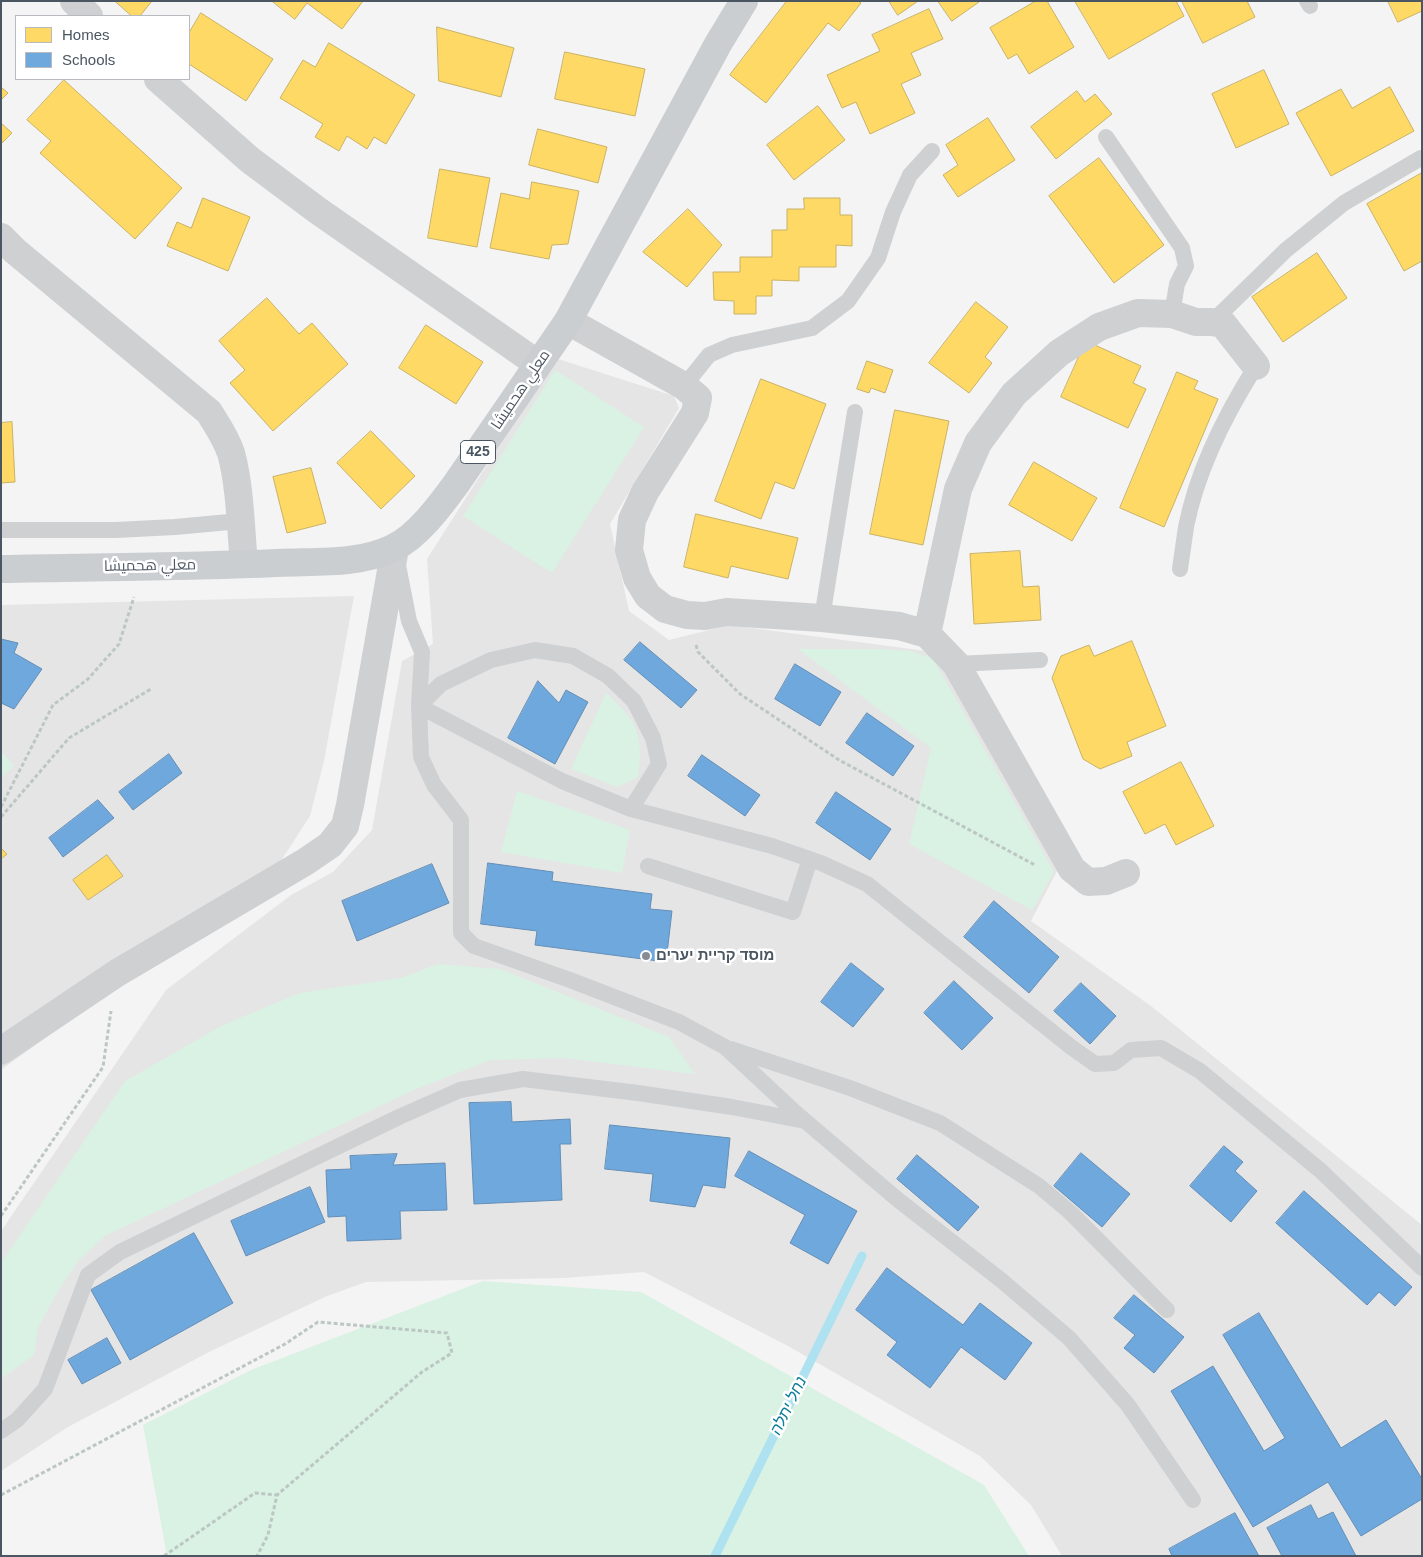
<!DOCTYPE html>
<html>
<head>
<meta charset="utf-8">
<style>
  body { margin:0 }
  #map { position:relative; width:1423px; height:1557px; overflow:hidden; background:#f4f4f4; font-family:Arial,sans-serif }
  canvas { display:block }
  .frame { position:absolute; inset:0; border:2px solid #4a5661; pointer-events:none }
  .legend { position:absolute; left:15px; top:15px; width:175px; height:65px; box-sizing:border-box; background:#fff; border:1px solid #b7bbc0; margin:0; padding:6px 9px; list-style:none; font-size:15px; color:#4a5661 }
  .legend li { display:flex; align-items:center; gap:10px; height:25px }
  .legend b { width:25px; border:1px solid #b7bbc0 }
</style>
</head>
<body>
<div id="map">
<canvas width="1423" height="1557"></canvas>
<div class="frame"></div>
<ul class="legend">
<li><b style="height:14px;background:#ffd966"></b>Homes</li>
<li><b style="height:14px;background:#6fa8dc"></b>Schools</li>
</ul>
</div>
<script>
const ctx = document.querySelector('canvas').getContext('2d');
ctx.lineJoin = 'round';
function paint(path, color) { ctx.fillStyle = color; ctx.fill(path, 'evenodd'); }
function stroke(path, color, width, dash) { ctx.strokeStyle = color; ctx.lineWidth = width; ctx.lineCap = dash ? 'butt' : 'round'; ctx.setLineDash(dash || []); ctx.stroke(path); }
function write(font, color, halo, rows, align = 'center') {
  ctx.font = font + ' Arial,Cairo,"Noto Sans Hebrew",sans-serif'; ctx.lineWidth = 5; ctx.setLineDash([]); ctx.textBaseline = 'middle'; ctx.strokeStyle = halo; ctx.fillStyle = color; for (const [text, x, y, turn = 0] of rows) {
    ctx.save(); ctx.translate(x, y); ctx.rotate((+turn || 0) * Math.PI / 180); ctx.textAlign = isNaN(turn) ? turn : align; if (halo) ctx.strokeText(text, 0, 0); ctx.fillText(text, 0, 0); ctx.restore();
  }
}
const education = new Path2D(`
  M555,358L674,396L679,408L610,524L629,611L669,640L729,625L934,652L1057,871L1031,921L1151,1006L1422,1225V1556H1062L1031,1505L980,1456L788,1346L644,1272L563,1278L366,1282L327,1296L209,1352L68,1427L1,1471V1231L166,990L291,895L333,872L372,830L402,661L433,644L427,559Z
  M354,596L324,761L310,816L273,873L1,1070V605Z`);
const green = new Path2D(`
  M555,370L644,427L552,573L463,516Z
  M798,649H880L911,651L933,659L1054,872L1032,910L909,844L931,748Z
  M606,693C637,721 644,734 638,777L617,787L571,769Z
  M1,751L14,766L1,778Z
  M517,791L630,830L622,873L501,852Z
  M438,964L500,969L669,1037L695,1074L564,1058L490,1060L414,1090L105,1236L78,1261L58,1291L38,1328L34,1355L1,1379V1263L125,1081L223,1025L300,993L401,978Z
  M483,1281L641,1292L984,1485L1029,1556H167L143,1425L251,1370Z`);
const homes = new Path2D(`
  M115,1H152L140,16H132Z
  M272,1H363L342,29L307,3L295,19Z
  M787,1H858L861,3L839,31L828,23L766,103L730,75Z
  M889,1H918L898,15Z
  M938,1H979V2L952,21Z
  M1036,1H1047L1074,47L1029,74L1017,54L1008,59L990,28Z
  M1075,1H1176L1184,16L1109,59Z
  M1182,1H1247L1255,17L1203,43Z
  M1388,1H1422V11L1398,22Z
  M929,9L943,39L911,53L921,75L901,84L915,113L870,134L856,102L842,108L827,75L880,51L872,35Z
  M201,13L273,59L246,101L189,64V33Z
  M437,27L514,48L501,97L439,81Z
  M329,43L415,95L386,144L374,137L367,149L347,136L339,151L315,137L323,124L280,98L303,60L315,67Z
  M565,52L645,69L635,116L555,99Z
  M1264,70L1289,124L1236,148L1212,94Z
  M64,80L182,188L135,239L40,153L51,141L27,120Z
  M1,87L8,93L1,100Z
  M1390,87L1414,131L1331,176L1296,113L1341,89L1352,108Z
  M1077,91L1085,102L1095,94L1112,114L1056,159L1031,127Z
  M818,106L845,140L794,180L767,145Z
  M988,118L1015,160L958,197L943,175L958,165L946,145Z
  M1,123L12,133L1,144Z
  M538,129L607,147L598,183L529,165Z
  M1099,158L1164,245L1114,283L1049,196Z
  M440,169L490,178L477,247L428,238Z
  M1422,173V261L1404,271L1367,204Z
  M532,182L579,191L568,244L552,245L549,259L490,248L501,193L529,199Z
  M203,198L250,217L228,271L167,246L177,222L191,228Z
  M804,198H840V215H852V246L836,245V267H799V281L772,280V296H756V314H734V301L714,300L713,272H740V257H772V230H787V209H804Z
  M688,209L722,245L687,287L643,252Z
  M1317,253L1347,298L1283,342L1252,297Z
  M267,298L299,334L312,323L348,364L273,431L230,383L245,370L219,341Z
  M976,302L1008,327L985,357L992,363L969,393L929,363Z
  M426,325L483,362L456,404L399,368Z
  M1086,341L1141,366L1133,383L1146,389L1128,428L1061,397Z
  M867,361L893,370L885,393L871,388L869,393L857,389Z
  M1177,372L1198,381L1194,389L1218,399L1164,527L1120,508Z
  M761,379L826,404L794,489L775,482L761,519L715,501Z
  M895,410L949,421L923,545L870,534Z
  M12,422L15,482L1,483V423Z
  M371,431L415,476L381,509L337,463Z
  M1034,462L1097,498L1072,541L1009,505Z
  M311,468L326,523L287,533L273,477Z
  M696,514L798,538L788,579L731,566L728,578L684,567Z
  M1020,551L1023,587L1039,586L1041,620L974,624L970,554Z
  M1132,641L1166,726L1127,742L1132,756L1100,769L1083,759L1052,678L1061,656L1089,645L1094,656Z
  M1181,762L1214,826L1176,845L1165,824L1145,834L1123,792Z
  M1,848L7,854L1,859Z
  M107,855L123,876L88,900L73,880Z`);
const schools = new Path2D(`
  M1,639L18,643L14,653L42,669L14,709L1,703Z
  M640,642L697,690L681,708L624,660Z
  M795,664L841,692L820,726L775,699Z
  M538,681L559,703L566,690L588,702L555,764L508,738Z
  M867,713L914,746L893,776L846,743Z
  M169,754L182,773L133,810L119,792Z
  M702,755L760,795L745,816L688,776Z
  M836,792L891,829L870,860L816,823Z
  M98,800L114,818L63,857L49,838Z
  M488,863L553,872L552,881L652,894L650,909L672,911L666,962L535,945L537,931L481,924Z
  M432,864L449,903L357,941L342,901Z
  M994,901L1059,957L1029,993L964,937Z
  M851,963L884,989L853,1027L821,1002Z
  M954,981L993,1018L962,1050L924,1013Z
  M1081,983L1116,1016L1090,1044L1054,1011Z
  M511,1102L512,1122L570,1119L571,1144H560L562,1200L474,1204L469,1103Z
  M610,1125L730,1138L725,1188L703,1185L695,1207L650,1201L653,1174L605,1169Z
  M1224,1146L1243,1162L1235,1171L1257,1191L1231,1222L1190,1186Z
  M749,1151L857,1211L828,1264L790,1243L805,1215L735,1176Z
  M1081,1153L1130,1194L1102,1227L1054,1186Z
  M397,1154L393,1165L445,1163L447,1210L400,1211L401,1239L347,1241L346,1216L328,1217L326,1170L351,1169L350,1156Z
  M917,1155L979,1207L958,1231L897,1179Z
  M310,1187L325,1222L246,1256L231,1221Z
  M1304,1191L1412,1287L1395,1306L1379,1292L1367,1305L1276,1223Z
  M194,1233L233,1303L130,1360L91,1290Z
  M887,1268L963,1325L980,1303L1032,1343L1005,1380L961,1347L930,1388L887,1355L897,1342L856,1310Z
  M1134,1295L1184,1337L1154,1373L1124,1348L1135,1335L1114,1318Z
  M1259,1313L1341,1448L1386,1420L1422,1479V1499L1361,1536L1328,1482L1253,1527L1171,1391L1213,1366L1264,1451L1285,1438L1223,1335Z
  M107,1338L121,1363L82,1384L68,1360Z
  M1311,1505L1318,1519L1333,1512L1356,1556H1282L1267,1528Z
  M1235,1513L1259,1556H1172L1169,1549Z`);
const stream = new Path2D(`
  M715,1556L862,1256`);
const path = new Path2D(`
  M696,645L698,652L740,694L839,760L1035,865
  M1,807L53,705L88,679L119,644L134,597
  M1,817L69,738L151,689
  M1,1216L103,1067L111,1011
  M1,1495L285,1344L318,1322L447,1333L452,1353L422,1372L277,1495L268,1535L257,1556
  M164,1556L255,1493L277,1495`);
const lane = new Path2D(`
  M1307,1L1310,6
  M1106,137L1182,248L1186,266L1177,284L1172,314
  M1212,322L1286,250L1344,203L1421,158
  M684,386L709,355L732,345L812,328L848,301L878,258L893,212L910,175L932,151
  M1,530H116L175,527L240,521
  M398,565L409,621L422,652L419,706L421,757L434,785L461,820V933L474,946L570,980L679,1022L725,1047L797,1114L897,1199L1001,1280L1069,1338L1128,1405L1193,1500
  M1180,569C1182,555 1184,541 1186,527C1197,471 1225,415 1256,366
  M822,618L855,412
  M956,664L1040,660
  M631,809L659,764L653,738L634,701L608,676L573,656L535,650L491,660L441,684L419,706L562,781L631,809L772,846L821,863L867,884L1071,1047L1095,1064L1114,1063L1131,1050L1161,1048L1200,1071L1321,1171L1422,1268
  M648,866L793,912L810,859
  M731,1049L850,1088L940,1123L1039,1186L1071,1213L1167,1310
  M1,1431L17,1420L45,1389L88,1275L120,1252L399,1117L460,1090L523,1079L638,1093L732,1107L805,1121`);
const street = new Path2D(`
  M74,1L89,16
  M158,79L250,160L317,210L538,364
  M1,237L15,251L209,412C217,425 226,438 231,453C240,485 241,531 244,564
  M568,321L684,386L698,398L695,413L645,492L632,520L629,550L637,578L648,596L665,609L687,615L705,616L727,612L822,618L899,626L927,634L956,664L1072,869L1088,882L1106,881L1126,873
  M927,634L958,489L978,443L1014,394L1059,353L1099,327L1138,313L1172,314L1196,322H1212L1223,324L1256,366
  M1,1051L117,973L305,862L330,845L345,826L350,805L395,548`);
const primary = new Path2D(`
  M1,569C93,567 185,567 277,563C315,561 358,565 393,548C417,537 440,506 456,484L568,321L718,44L744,1`);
const markers = [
  [646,956,5,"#868d94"]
];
const shields = [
  [478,452,35]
];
const shieldNames = [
  ["425",478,452]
];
const streetNames = [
  ["معلي هحميشا",521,390,-56],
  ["معلي هحميشا",150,566,-1]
];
const poiNames = [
  ["מוסד קריית יערים",656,956]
];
const waterNames = [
  ["נחל יתלה",789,1406,-64]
];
paint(education, '#e6e5e6');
paint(green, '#d9f2e3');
paint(homes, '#ffd966');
stroke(homes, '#c9b264', 1);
paint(schools, '#6fa8dc');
stroke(schools, '#648fb7', 1);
stroke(stream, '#aee2f0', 9);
stroke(path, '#bcc7c4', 3, [4, 2.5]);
stroke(lane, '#ced0d2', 16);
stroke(street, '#ced0d2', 28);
stroke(primary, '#caced1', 28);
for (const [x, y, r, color] of markers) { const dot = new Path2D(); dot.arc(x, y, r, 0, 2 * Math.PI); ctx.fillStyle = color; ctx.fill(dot); stroke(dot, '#fff', 2); }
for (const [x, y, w] of shields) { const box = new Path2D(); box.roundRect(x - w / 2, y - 11.5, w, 23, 4); ctx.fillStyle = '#fff'; ctx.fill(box); stroke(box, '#4a5661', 1); }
write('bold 14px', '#4a5661', null, shieldNames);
write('15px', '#4a5661', '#fff', streetNames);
write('bold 15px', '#4a5661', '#fff', poiNames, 'left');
write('italic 16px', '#0c7c9b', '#fff', waterNames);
</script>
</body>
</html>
